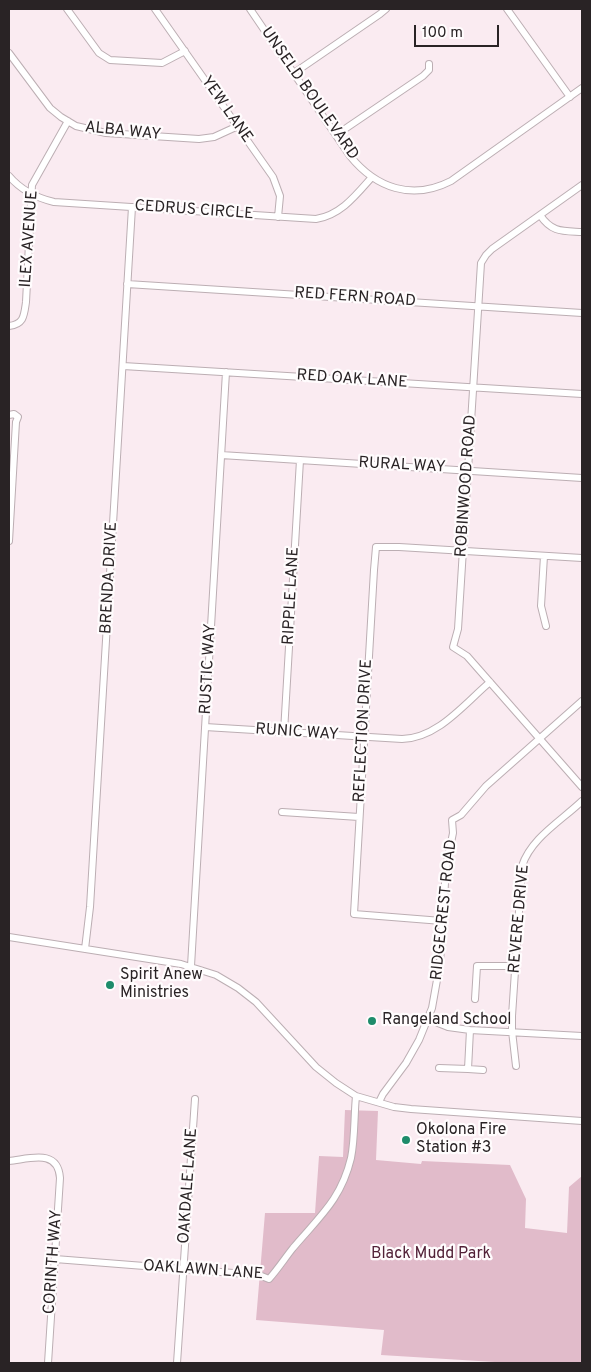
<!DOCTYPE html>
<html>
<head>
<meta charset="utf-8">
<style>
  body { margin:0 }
  #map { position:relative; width:591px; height:1372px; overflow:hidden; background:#faebf1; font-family:Overpass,sans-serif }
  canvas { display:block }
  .frame { position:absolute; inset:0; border:10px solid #292325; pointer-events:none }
  .scale { position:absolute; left:414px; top:25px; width:85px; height:22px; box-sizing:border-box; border:2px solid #292325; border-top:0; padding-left:6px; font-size:15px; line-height:18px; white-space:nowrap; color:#292325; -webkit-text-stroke:4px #fffcfd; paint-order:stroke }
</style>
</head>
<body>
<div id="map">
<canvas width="591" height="1372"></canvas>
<div class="frame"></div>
<div class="scale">100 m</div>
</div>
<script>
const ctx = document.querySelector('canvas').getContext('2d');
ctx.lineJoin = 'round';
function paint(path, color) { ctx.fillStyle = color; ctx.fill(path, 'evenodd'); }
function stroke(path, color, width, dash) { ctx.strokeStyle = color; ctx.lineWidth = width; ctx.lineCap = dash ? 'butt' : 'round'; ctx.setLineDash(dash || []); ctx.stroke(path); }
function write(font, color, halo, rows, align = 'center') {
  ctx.font = font + ' Overpass,sans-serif'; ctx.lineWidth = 4.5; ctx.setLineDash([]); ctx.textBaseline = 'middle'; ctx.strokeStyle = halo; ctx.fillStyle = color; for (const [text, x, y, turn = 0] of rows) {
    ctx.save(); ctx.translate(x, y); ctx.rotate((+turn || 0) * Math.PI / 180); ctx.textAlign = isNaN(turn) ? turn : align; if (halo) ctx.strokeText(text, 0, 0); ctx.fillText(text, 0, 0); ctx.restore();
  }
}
const green = new Path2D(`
  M345,1110L378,1111L376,1160L421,1164L422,1161L510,1165L526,1199L525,1228L567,1233L569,1187L582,1176V1363H511L381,1355L384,1330L256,1320L265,1213H315L319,1156L343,1157Z`);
const minor = new Path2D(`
  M67,9L99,53L110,60L162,63L185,51
  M155,9L273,177L280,196L278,217
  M250,9L350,156C376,188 412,201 451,181L582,88
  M507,9L570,97
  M9,53L50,108L61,117L76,126L106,133L199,139L214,137L238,126
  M294,73L380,14L386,9
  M336,135L423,76L429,70V64
  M9,176C20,189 37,198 54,202L316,219C341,215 356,195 372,177
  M582,185L492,249L486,255L481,263L458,629L453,647L467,656L582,787
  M540,215C552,233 563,231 582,232
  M127,284L582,313
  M9,326C24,324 24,316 26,302L32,185L68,121
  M123,366L582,394
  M9,415L14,414L18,417L16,422L9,541
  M221,455L582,478
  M544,556L541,606L546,626
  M205,727L402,739C438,738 464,704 490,682
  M284,732L300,460
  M282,812L359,817
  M442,921L354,914L374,570L376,547H399L582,558
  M9,937L181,964L216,975L238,988L256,1002L316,1067L336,1083L356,1096L394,1107L411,1109L582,1121
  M85,949L90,907L132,207
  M191,966L226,372
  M475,999L477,966H515
  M428,1019L448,1027L470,1030L582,1036
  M516,1066L512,1031V1016L522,866C531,838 561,821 582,801
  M439,1068L468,1069L470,1030
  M468,1069L483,1070
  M379,1102L383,1094L406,1063L419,1040L432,1008L440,963L446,867L453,833L452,820L461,815L486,786L582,701
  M9,1161C29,1159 58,1148 60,1178L48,1363
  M55,1259L259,1275L269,1279C278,1269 285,1258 293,1248C319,1217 341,1200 351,1158C355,1138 354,1116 356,1096
  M177,1363L195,1099`);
const markers = [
  [110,985,5,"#1e8c6b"],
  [372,1021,5,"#1e8c6b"],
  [406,1140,5,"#1e8c6b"]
];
const streetNames = [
  ["UNSELD BOULEVARD",309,94,55],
  ["YEW LANE",226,110,55],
  ["ALBA WAY",123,132,6],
  ["CEDRUS CIRCLE",194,211,4],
  ["ILEX AVENUE",30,239,-86],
  ["RED FERN ROAD",355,298,4],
  ["RED OAK LANE",352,380,4],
  ["RURAL WAY",402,466,3],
  ["ROBINWOOD ROAD",467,486,-86],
  ["BRENDA DRIVE",110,578,-87],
  ["RIPPLE LANE",292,596,-87],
  ["RUSTIC WAY",209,669,-87],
  ["REFLECTION DRIVE",364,731,-87],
  ["RUNIC WAY",297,733,4],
  ["RIDGECREST ROAD",445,910,-84],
  ["REVERE DRIVE",520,919,-85],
  ["OAKDALE LANE",189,1186,-86],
  ["CORINTH WAY",54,1262,-86],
  ["OAKLAWN LANE",203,1271,4]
];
const poiNames = [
  ["Spirit Anew",120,976],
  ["Ministries",120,994],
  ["Rangeland School",382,1021],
  ["Okolona Fire",416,1131],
  ["Station #3",416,1149]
];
const parkNames = [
  ["Black Mudd Park",431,1255]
];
paint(green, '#e1bbca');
stroke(minor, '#bcaeb3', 8);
stroke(minor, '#fff', 6);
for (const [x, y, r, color] of markers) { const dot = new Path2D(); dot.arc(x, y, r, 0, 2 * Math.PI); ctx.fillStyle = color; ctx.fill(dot); stroke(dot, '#fffcfd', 2); }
write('16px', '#292325', '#fffcfd', streetNames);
write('16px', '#292325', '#fffcfd', poiNames, 'left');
write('16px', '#522138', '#fffcfd', parkNames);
</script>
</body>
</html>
